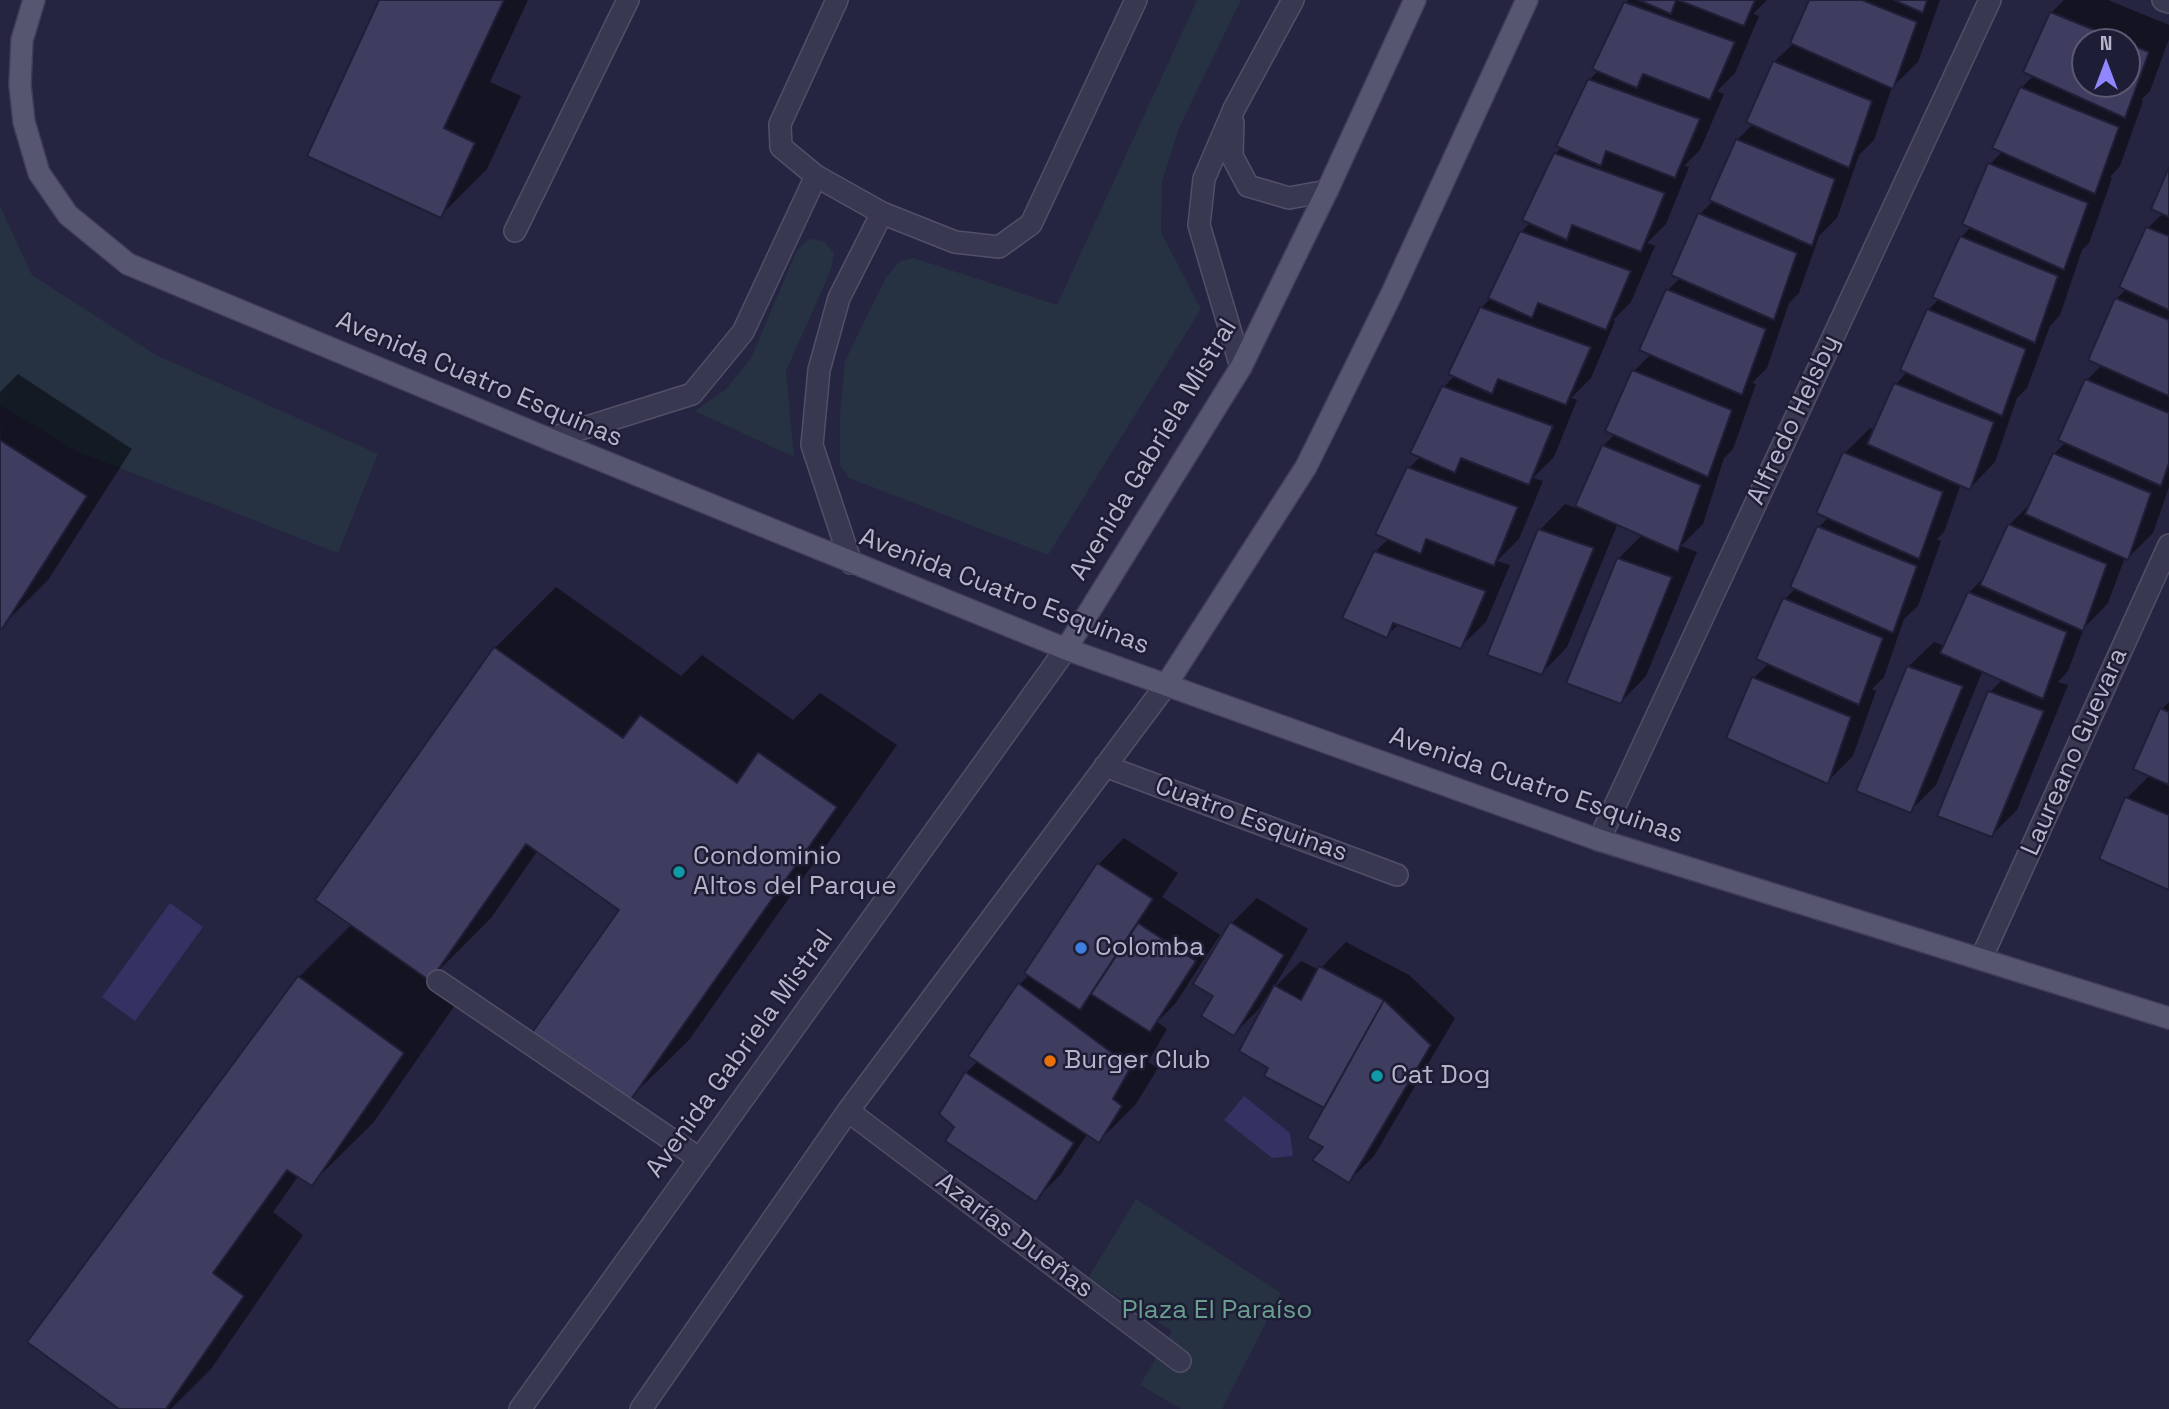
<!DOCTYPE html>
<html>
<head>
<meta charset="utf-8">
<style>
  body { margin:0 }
  #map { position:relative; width:2169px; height:1409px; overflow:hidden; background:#252441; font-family:"Space Grotesk",sans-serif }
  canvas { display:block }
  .north { position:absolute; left:2071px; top:28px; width:70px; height:70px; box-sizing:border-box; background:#1e1d36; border:2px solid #5b5972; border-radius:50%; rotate:0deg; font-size:19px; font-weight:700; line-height:28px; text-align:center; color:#b6b4cb }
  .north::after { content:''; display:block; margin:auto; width:24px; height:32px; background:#9087fe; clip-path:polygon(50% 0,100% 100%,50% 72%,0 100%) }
</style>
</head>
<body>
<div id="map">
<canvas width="2169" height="1409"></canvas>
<div class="north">N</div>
</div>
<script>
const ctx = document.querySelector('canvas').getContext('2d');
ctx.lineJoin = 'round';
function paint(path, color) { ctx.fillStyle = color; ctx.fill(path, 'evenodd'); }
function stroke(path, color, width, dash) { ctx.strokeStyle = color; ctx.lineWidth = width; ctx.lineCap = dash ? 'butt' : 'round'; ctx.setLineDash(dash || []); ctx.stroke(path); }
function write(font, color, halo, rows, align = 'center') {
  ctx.font = font + ' "Space Grotesk",sans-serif'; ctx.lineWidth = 5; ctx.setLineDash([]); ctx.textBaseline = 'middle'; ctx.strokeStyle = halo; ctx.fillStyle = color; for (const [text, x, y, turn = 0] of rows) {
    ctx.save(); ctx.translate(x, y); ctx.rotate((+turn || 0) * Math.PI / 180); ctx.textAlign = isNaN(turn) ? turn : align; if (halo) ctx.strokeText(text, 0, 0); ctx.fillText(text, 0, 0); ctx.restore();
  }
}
const green = new Path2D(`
  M1197,0H1241L1179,128L1162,182L1161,232L1201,309L1048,555L849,478L840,465V416L845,361L886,277L900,261L914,258L1057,305Z
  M0,206L32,275L156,355L378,454L338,553L76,451L0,405Z
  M809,239L824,241L834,253L831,270L786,371L794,457L695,411L726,389L751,358L797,250Z
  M1136,1199L1281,1293L1222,1409H1181L1140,1385L1172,1331L1088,1278Z`);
const water = new Path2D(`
  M170,903L203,927L135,1021L102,997Z
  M1244,1096L1290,1133L1293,1156L1272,1158L1224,1120Z`);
const shadow = new Path2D(`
  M381,0H528L490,82L521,96L487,169L440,216Z
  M1628,0H1767L1753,14L1759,16L1735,73L1717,91L1724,94L1700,150L1684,166L1689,167L1666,224L1647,243L1655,246L1631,302L1613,320L1615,321L1591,378L1571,398L1577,400L1554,457L1533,478L1543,481L1519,539L1497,561L1510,565L1486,622L1460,647L1399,624L1387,635L1375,552L1389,538L1409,468L1421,456L1444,387L1455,375L1481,308L1491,298L1521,232L1531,222L1555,154L1562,147L1589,80L1599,70Z
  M1811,0H1940L1918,62L1892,87L1874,140L1859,155L1837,218L1819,236L1799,293L1789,303L1767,368L1752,383L1756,384L1733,449L1724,458L1703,524L1681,546L1697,552L1646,676L1621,702L1618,559L1643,534L1618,523L1567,647L1542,673L1540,530L1565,504L1576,508L1603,446L1615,434L1634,371L1651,354L1668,290L1681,277L1700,214L1714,200L1737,140L1754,123L1774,62L1794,43Z
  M2064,0H2108L2169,25V39L2150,91L2141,100L2143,101L2120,166L2110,177L2112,178L2089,243L2082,250L2060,315L2050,326L2027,388L2017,398L1995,462L1970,488L1961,484L1944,532L1937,539L1941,541L1918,606L1904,619L1884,677L1872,689L1876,691L1853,756L1827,782L1728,737L1754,678L1769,663L1758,658L1785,599L1796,588L1819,527L1829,517L1845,453L1870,428L1875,430L1896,384L1908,371L1928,310L1940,298L1961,237L1971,227L1990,164L2003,151L2021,88L2034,75L2051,13ZM2085,42H2127V84H2085Z
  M2169,171V487L2153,533L2128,558L2125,557L2108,603L2084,628L2068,671L2058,682L2068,685L2017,810L1992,835L1990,692L2003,679L1983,670L1936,785L1910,811L1908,667L1934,642L1945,646L1969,593L1986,575L2009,525L2034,500L2054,454L2066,442L2087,380L2103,364L2116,299L2127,289L2148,228L2163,213Z
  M18,374L132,449L48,580L1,627L0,392Z
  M556,587L681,676L702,655L793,720L820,693L897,745L689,1040L628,1100L621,909L538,850L491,918L437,972L464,992L373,1123L312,1183L299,1175L273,1212L303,1235L211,1369L171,1409H122L299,977L352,924L495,648Z
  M2169,702V888L2127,798L2150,775L2162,709Z
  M1124,838L1178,873L1162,897L1220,935L1175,1004L1157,1022L1167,1029L1148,1062L1158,1068L1136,1104L1099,1141L1088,1133L1061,1174L1035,1200L957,1127L966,1073L978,1061L1019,985L1029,975L1026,973L1099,864Z
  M1257,898L1308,929L1273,989L1301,961L1319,970L1346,942L1409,975L1455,1018L1374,1156L1349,1181L1326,1147L1327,1107L1271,1067L1269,998L1266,997L1259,1009L1234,1034L1215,996L1232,923Z`);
const building = new Path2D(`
  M379,0H504L444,128L475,143L441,218L307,156Z
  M1639,0H1676L1671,14Z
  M1678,0H1755L1744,26Z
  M1809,0H1862L1917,22L1893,89L1790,43Z
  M1894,0H1927L1923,13Z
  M1624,2L1735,42L1710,100L1643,74L1637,88L1592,69Z
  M2050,12L2124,42H2085V84H2127V43L2149,52L2125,118L2023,72Z
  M1773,61L1872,101L1849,168L1746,122Z
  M1588,79L1700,119L1675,178L1606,151L1601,166L1556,146Z
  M2020,87L2119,127L2095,194L1992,148Z
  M1736,139L1835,179L1812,246L1709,200Z
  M1554,153L1665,193L1641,252L1572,225L1567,240L1522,220Z
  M1988,163L2088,203L2064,270L1962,224Z
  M2169,167V217L2151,209Z
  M1698,213L1797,253L1774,320L1671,275Z
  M2146,227L2169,236V310L2119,287Z
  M1520,231L1631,271L1606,330L1538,303L1532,318L1488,298Z
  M1960,236L2058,276L2035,343L1932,297Z
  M1666,289L1766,329L1742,395L1639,350Z
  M2115,298L2169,320V396L2088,360Z
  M1480,307L1591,347L1566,405L1498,379L1492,394L1448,374Z
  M1927,309L2026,349L2002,416L1900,370Z
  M1632,370L1732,410L1708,477L1605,431Z
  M2085,379L2169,413V463L2161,486L2058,440Z
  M1894,383L1994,422L1970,490L1867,444Z
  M1442,386L1553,426L1529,485L1461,458L1455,473L1410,453Z
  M0,440L87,496L2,629L0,628Z
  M1602,445L1701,485L1678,552L1575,506Z
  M1843,452L1943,492L1919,559L1816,513Z
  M2053,453L2151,493L2128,560L2025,514Z
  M1407,467L1518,507L1494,566L1426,539L1421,554L1375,534Z
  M2008,524L2107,564L2083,631L1980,585Z
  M1817,526L1917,566L1893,633L1790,587Z
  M1538,529L1594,548L1542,675L1487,655Z
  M1374,551L1486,591L1461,649L1393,623L1387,638L1342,618Z
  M1617,558L1672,577L1621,704L1566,683Z
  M1968,592L2067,632L2043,699L1940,653Z
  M1783,598L1883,638L1859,705L1756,659Z
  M494,647L623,738L640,715L737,783L758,752L837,807L629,1102L531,1034L619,910L526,844L430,981L315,900Z
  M1907,666L1963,686L1911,813L1856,791Z
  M1752,677L1851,717L1828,784L1726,738Z
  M1988,691L2044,711L1992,837L1937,816Z
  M2160,708L2169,712V785L2133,769Z
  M2125,797L2169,815V890L2099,859Z
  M1097,863L1153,899L1080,1010L1024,973Z
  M1230,922L1284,955L1234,1036L1201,1016L1213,996L1193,984Z
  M1138,923L1196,961L1150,1032L1091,994Z
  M1319,966L1384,1000L1324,1108L1264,1076L1268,1068L1239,1051L1274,985L1301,1000Z
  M298,976L404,1053L312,1186L287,1170L213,1273L244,1296L166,1409H119L27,1342Z
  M1018,983L1131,1067L1113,1099L1122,1106L1099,1143L968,1056Z
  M1384,1000L1431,1045L1349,1183L1312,1160L1323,1147L1307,1138Z
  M965,1072L1074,1143L1036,1202L945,1141L954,1127L939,1114Z`);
const minor = new Path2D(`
  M2163,0L2169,2
  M1233,123L1232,156L1248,186L1289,198L1327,191
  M816,176L882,213
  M515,231L628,0
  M1241,367L1199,225L1204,179L1234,109L1293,0
  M549,439L692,394L743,332L816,176L781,147L780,124L837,0
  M851,563L812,445L819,370L839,298L882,213L955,242L999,247L1031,224L1136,0
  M1105,766L1397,875
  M1599,840L1990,0
  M1981,959L2169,545
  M438,981L700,1159
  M848,1111L1180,1361
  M520,1409L1066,649
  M641,1409L848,1111L1166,685`);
const major = new Path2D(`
  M34,0L22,40L20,85L24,122L39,173L68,215L128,264L549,439L1066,649L1599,840L2169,1018
  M1066,649L1241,367L1327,191L1415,0
  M1166,685L1306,467L1392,293L1527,0`);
const markers = [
  [679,872,7,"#0f9aa8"],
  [1081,948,7,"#3f7fe0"],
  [1050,1061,7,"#e8710a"],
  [1377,1076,7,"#0f9aa8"]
];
const streetNames = [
  ["Avenida Cuatro Esquinas",479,380,23],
  ["Alfredo Helsby",1794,420,-65],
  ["Avenida Gabriela Mistral",1154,450,-59],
  ["Avenida Cuatro Esquinas",1004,592,21],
  ["Laureano Guevara",2075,752,-66],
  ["Avenida Cuatro Esquinas",1536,786,19],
  ["Cuatro Esquinas",1251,820,20],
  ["Avenida Gabriela Mistral",740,1054,-54],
  ["Azarías Dueñas",1014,1236,37]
];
const poiNames = [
  ["Condominio",693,857],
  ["Altos del Parque",693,887],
  ["Colomba",1095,948],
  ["Burger Club",1064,1061],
  ["Cat Dog",1391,1076]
];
const parkNames = [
  ["Plaza El Paraíso",1217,1311]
];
paint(green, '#263242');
paint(water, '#343163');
paint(shadow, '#0007');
paint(building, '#3f3d5f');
stroke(building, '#201f38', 2);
stroke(minor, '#515068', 24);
stroke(major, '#403e57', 24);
stroke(minor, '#393851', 21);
stroke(major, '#575671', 21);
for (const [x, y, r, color] of markers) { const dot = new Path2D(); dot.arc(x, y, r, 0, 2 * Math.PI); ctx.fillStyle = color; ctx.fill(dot); stroke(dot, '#1e1d36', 2.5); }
write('26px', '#b6b4cb', '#1e1d36', streetNames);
write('26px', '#b6b4cb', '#1e1d36', poiNames, 'left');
write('26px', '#6a9e8e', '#1e1d36', parkNames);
</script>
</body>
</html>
